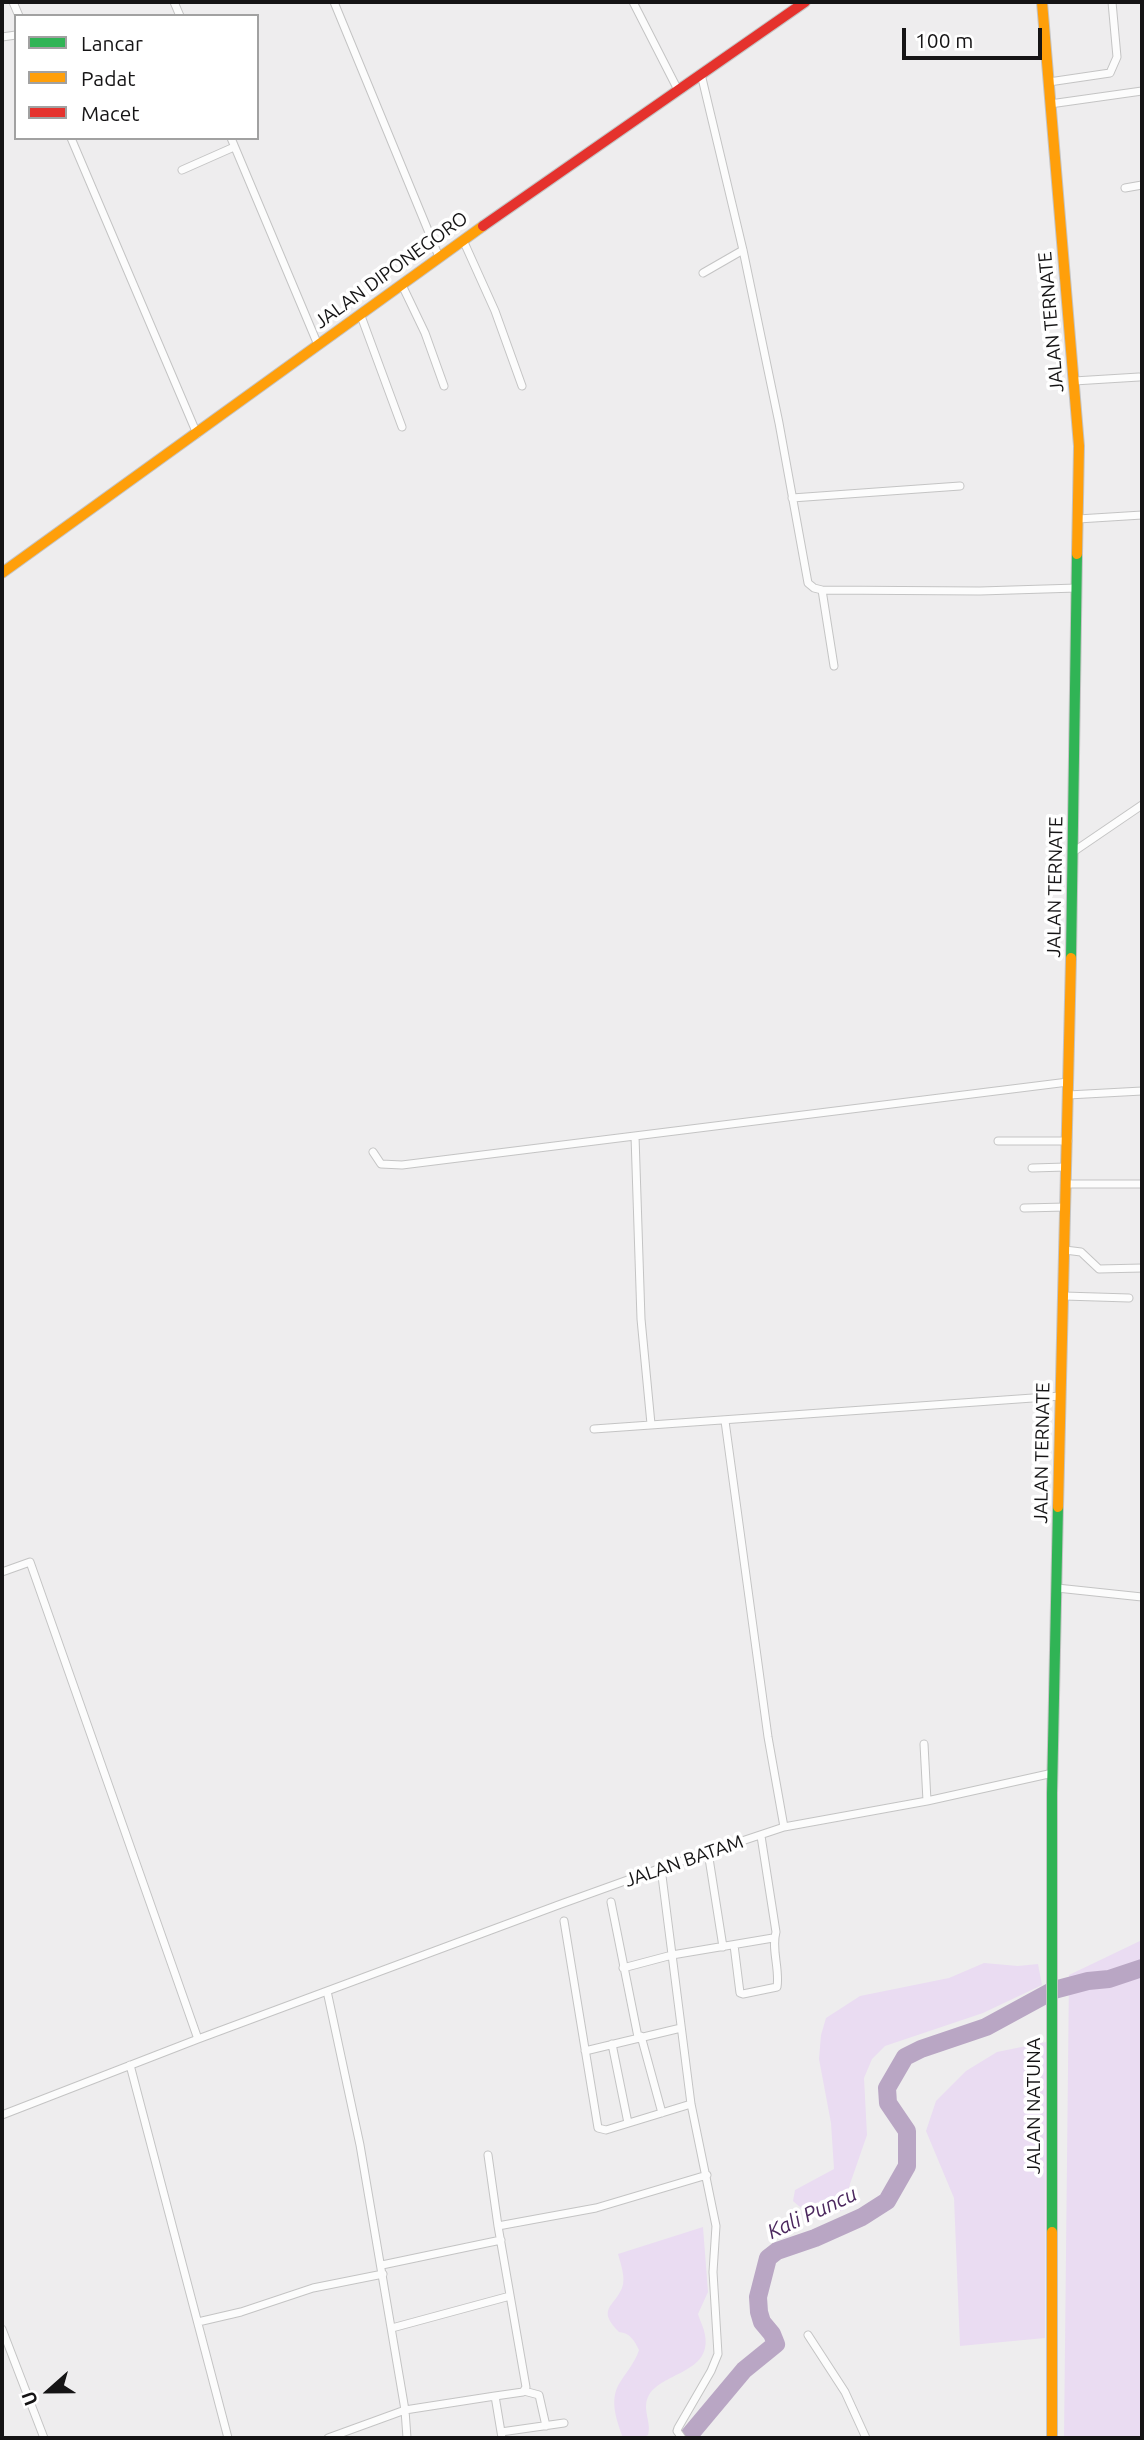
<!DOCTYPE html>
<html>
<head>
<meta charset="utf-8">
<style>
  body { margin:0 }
  #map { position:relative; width:1144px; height:2440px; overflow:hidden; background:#eeedee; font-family:Ubuntu,sans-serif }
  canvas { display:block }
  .frame { position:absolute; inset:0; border:4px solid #151415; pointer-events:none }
  .legend { position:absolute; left:14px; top:14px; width:245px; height:126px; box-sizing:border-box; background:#fff; border:2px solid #a1a1a1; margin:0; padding:9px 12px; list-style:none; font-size:21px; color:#151415 }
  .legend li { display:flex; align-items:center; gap:14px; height:35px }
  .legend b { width:35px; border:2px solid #a1a1a1 }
  .north { position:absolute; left:14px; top:2356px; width:70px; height:70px; -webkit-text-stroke:5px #fff; paint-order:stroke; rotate:249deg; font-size:19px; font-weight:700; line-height:28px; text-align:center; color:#151415 }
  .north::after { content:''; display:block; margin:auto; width:24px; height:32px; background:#151415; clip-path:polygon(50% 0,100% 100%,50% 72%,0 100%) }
  .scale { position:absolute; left:902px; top:28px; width:140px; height:32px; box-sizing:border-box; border:4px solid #151415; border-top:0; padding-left:9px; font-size:21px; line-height:24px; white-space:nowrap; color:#151415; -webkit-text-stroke:5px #fff; paint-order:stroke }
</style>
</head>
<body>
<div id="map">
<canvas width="1144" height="2440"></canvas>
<div class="frame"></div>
<ul class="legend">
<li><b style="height:9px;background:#30b455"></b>Lancar</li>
<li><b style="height:9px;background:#ff9f0a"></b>Padat</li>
<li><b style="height:9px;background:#e5322d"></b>Macet</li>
</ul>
<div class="north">U</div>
<div class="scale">100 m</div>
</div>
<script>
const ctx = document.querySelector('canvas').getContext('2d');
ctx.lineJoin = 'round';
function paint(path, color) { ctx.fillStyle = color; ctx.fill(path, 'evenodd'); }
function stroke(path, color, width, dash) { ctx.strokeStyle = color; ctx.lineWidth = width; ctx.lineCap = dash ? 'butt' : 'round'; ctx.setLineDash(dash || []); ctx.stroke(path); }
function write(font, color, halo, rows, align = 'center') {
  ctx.font = font + ' Ubuntu,sans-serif'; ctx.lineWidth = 7; ctx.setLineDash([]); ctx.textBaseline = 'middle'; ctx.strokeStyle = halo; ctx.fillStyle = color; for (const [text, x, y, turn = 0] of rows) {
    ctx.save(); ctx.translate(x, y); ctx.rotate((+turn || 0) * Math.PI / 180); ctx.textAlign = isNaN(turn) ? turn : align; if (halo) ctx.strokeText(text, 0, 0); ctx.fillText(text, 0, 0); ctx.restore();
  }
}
const green = new Path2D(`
  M1142,1940V2438H1064L1069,1975Z
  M984,1963L1018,1966L1038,1964L1042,1985L983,2013L885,2046L872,2059L864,2078L867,2135L850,2184L844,2210C822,2215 810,2217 793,2201L795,2190L834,2169L831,2123L819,2059L821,2035L826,2018L860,1996L949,1978Z
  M1046,2042L1045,2338L960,2346L954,2198L926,2131L936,2101L966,2071L997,2052Z
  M703,2227L708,2292L698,2314C700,2321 704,2328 705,2335C712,2374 660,2372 648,2397C642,2410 652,2423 648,2435L641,2438H623C617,2421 609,2401 619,2384C626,2372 635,2363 639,2350C634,2340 630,2333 619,2332C596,2309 614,2307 622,2288C626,2278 621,2265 618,2254Z`);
const river = new Path2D(`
  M687,2438L744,2370L776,2344L772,2334L762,2322L759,2312L758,2297L768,2258L777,2251L815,2238L862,2217L887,2201L907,2166V2131L888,2103L887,2088L905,2057L921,2049L986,2027L1054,1990L1088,1981L1109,1979L1142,1968`);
const street = new Path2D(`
  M13,2L19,16
  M174,2L180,16
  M334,2L439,257
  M633,2L678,90
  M2,37L16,35
  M701,74L743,250L779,423L808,583L814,588L822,590L980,591L1077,588
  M1049,82L1110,73L1117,57L1112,2
  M1050,104L1142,91
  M71,138L197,434
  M231,138L318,345
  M182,170L234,147
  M1125,188L1142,185
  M463,240L495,311L522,386
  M703,273L743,250
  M402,285L425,333L444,386
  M361,316L402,427
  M1074,381L1139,377
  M792,498L960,486
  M1078,519L1142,515
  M822,590L834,666
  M1073,852L1142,805
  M1068,1095L1142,1091
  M635,1136L641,1319L651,1424
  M998,1141H1068
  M373,1152L381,1164L402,1165L1068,1082
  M1032,1168L1066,1167
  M1066,1184H1142
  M1024,1208L1066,1207
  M1065,1250L1081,1252L1099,1269L1142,1268
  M1064,1296L1129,1298
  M725,1421L768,1737L784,1827
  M594,1429L1061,1396
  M2,1572L30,1562L198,2039
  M1057,1588L1142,1597
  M924,1744L927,1801
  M708,1852L723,1947
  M661,1868L691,2104L716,2226L713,2272L718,2354L711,2371L678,2428L677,2431L682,2438
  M611,1902L638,2037
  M564,1921L598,2128L606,2130L691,2104
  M734,1945L740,1993L743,1994L777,1987C780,1969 771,1949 776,1932L761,1836
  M623,1968L672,1955L773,1938
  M327,1991L360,2145L405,2410L328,2438
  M641,2036L662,2113
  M612,2044L628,2123
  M585,2051L681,2028
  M130,2065L228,2438
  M2,2115L198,2039L561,1904L661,1868L784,1827L927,1801L1053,1773
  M488,2155L498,2226L526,2387L523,2392L495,2396L502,2438
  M498,2226L596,2208L707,2175
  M382,2265L501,2240
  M198,2322L241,2312L313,2288L383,2274
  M392,2328L510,2296
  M2,2329L44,2438
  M808,2335L845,2392L866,2438
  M524,2391L539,2395L546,2426
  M501,2432L564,2423
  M407,2438L405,2410L495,2396`);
const fast = new Path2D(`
  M1071,958L1077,554
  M1052,2232V1793L1058,1507`);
const slow = new Path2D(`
  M1042,2L1079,446L1077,554
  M2,573L483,226
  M1058,1507L1071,958
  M1052,2232V2438`);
const jam = new Path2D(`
  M483,226L805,2`);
const streetNames = [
  ["JALAN DIPONEGORO",391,270,-36],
  ["JALAN TERNATE",1051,322,-95],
  ["JALAN TERNATE",1055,887,-89],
  ["JALAN TERNATE",1042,1453,-89],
  ["JALAN BATAM",684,1861,-19],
  ["JALAN NATUNA",1034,2106,-90]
];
const waterNames = [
  ["Kali Puncu",812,2213,-25]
];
paint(green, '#eadcf2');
stroke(river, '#b9a6c4', 18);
stroke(street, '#c4c4c4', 9);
stroke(fast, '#c4c4c4', 12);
stroke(slow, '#c4c4c4', 12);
stroke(jam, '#c4c4c4', 12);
stroke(street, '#fcfcfc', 7);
stroke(fast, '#30b455', 10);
stroke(slow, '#ff9f0a', 10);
stroke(jam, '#e5322d', 10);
write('19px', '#151415', '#fff', streetNames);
write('italic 21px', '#4b275e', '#fff', waterNames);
</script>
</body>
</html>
